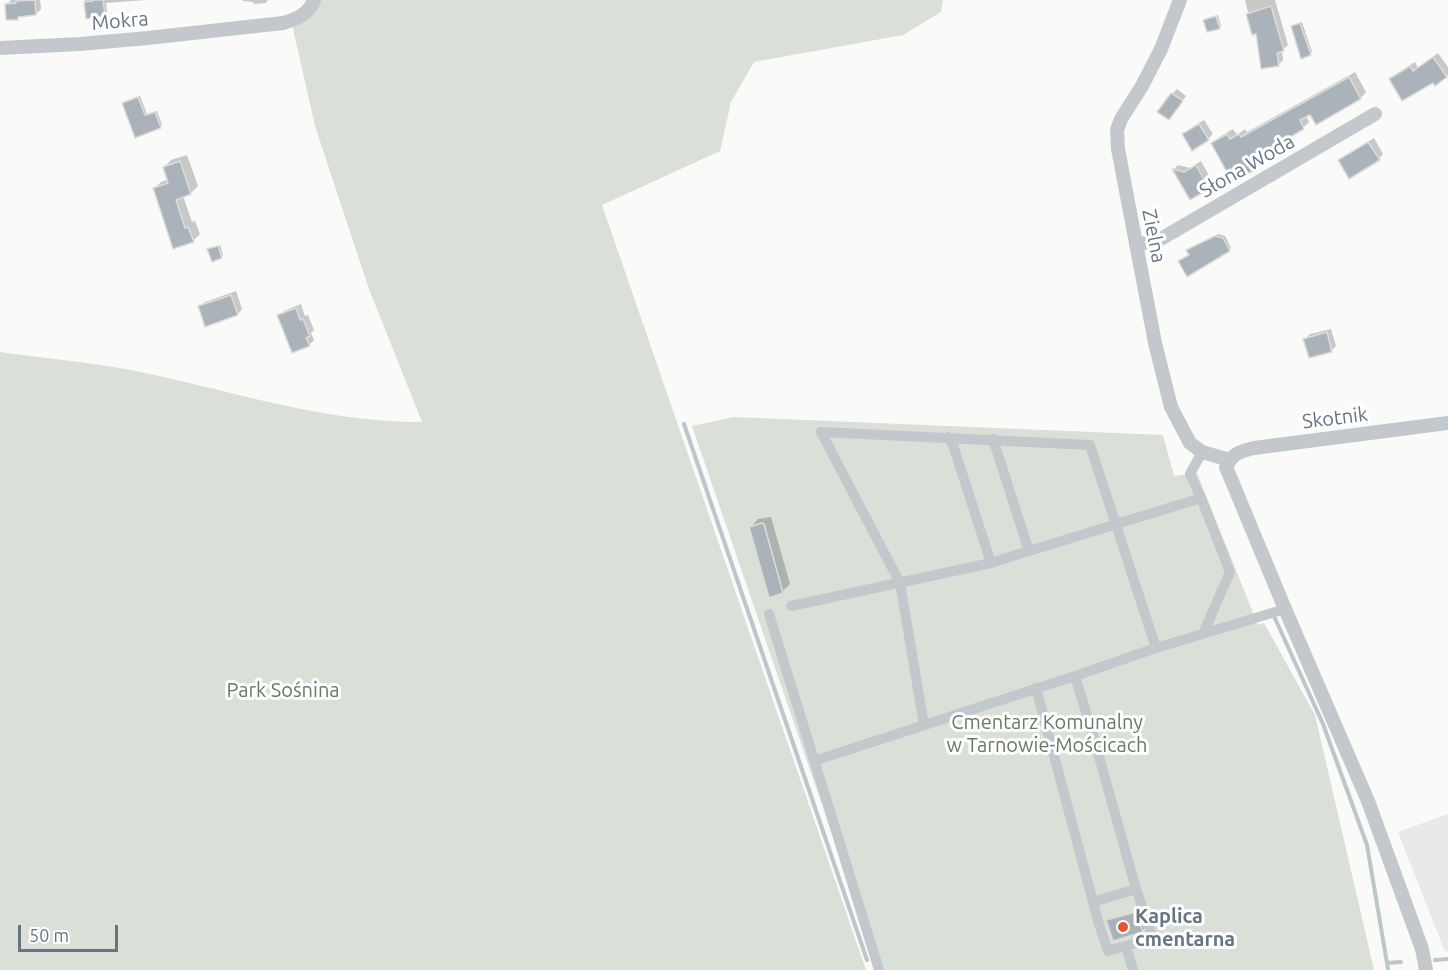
<!DOCTYPE html>
<html>
<head>
<meta charset="utf-8">
<style>
  body { margin:0 }
  #map { position:relative; width:1448px; height:970px; overflow:hidden; background:#fafaf8; font-family:Ubuntu,sans-serif }
  canvas { display:block }
  .scale { position:absolute; left:18px; top:925px; width:100px; height:27px; box-sizing:border-box; border:3px solid #657683; border-top:0; padding-left:8px; font-size:18px; line-height:21px; white-space:nowrap; color:#657683; -webkit-text-stroke:4px #fff; paint-order:stroke }
</style>
</head>
<body>
<div id="map">
<canvas width="1448" height="970"></canvas>
<div class="scale">50 m</div>
</div>
<script>
const ctx = document.querySelector('canvas').getContext('2d');
ctx.lineJoin = 'round';
function paint(path, color) { ctx.fillStyle = color; ctx.fill(path, 'evenodd'); }
function stroke(path, color, width, dash) { ctx.strokeStyle = color; ctx.lineWidth = width; ctx.lineCap = dash ? 'butt' : 'round'; ctx.setLineDash(dash || []); ctx.stroke(path); }
function write(font, color, halo, rows, align = 'center') {
  ctx.font = font + ' Ubuntu,sans-serif'; ctx.lineWidth = 6; ctx.setLineDash([]); ctx.textBaseline = 'middle'; ctx.strokeStyle = halo; ctx.fillStyle = color; for (const [text, x, y, turn = 0] of rows) {
    ctx.save(); ctx.translate(x, y); ctx.rotate((+turn || 0) * Math.PI / 180); ctx.textAlign = isNaN(turn) ? turn : align; if (halo) ctx.strokeText(text, 0, 0); ctx.fillText(text, 0, 0); ctx.restore();
  }
}
const built = new Path2D(`
  M1448,814V951L1445,952L1398,832Z`);
const green = new Path2D(`
  M314,0H943L941,12L903,35L754,62L731,102L720,151L602,205L866,970H0V352C43,358 88,362 131,370C226,389 324,423 422,422L369,289L315,126L291,20Z
  M734,417L1163,435L1174,476L1197,473L1258,625L1264,623L1315,715L1374,970H876L830,828L692,426Z`);
const shadow = new Path2D(`
  M11,0H40L41,9L36,14L21,15L18,18L7,5Z
  M85,0H146L106,3L107,12L104,15L87,17Z
  M242,0H268L266,3L254,4L253,2L243,1Z
  M1245,0H1275L1288,45L1282,50L1283,60L1278,65L1257,32L1253,33Z
  M1218,15L1221,26L1219,28L1205,20L1207,18Z
  M1302,22L1312,52L1310,54L1292,26Z
  M1438,53L1448,67V75L1446,76L1433,81L1391,79L1396,74L1415,62L1418,68Z
  M1355,72L1366,92L1361,98L1317,123L1311,113L1306,116L1309,122L1303,128L1259,154L1263,161L1258,167L1244,165L1212,144L1218,138L1233,129L1237,135L1245,129L1247,132Z
  M1177,89L1186,96L1169,118L1172,94Z
  M140,96L147,114L157,111L162,125L160,127L124,103Z
  M1204,120L1213,134L1208,139L1184,134L1189,129Z
  M1374,138L1383,154L1379,159L1339,161L1344,156Z
  M187,155L198,186L191,193L183,196L192,222L195,221L200,234L193,241L154,189L161,182L169,179L164,167L171,160Z
  M1201,161L1213,183L1208,188L1191,198L1174,169L1178,165L1190,168Z
  M1218,234L1225,236L1231,248L1188,275L1190,249Z
  M220,245L223,255L221,257L209,250Z
  M236,291L242,309L238,314L200,306L205,302Z
  M301,304L305,316L308,315L314,330L311,333L314,340L309,345L279,316L284,311Z
  M1331,329L1336,346L1331,351L1305,339L1310,334Z
  M771,517L790,584L782,592L751,527L758,519Z
  M1138,911L1144,929L1142,931L1107,921L1109,919Z`);
const stream = new Path2D(`
  M684,424L867,960
  M1273,614L1323,724L1367,845L1388,969
  M1435,960L1448,959
  M1387,963L1401,962`);
const building = new Path2D(`
  M35,0L36,15L18,17V20H6L5,4L16,3V1Z
  M93,0H103L105,16L86,19L84,2L93,1Z
  M1271,6L1284,51L1277,53L1279,66L1261,69L1256,34L1252,35L1246,14Z
  M1216,16L1220,29L1207,32L1203,20Z
  M1300,23L1311,55L1301,59L1291,26Z
  M1433,57L1447,77L1435,86L1433,83L1402,101L1389,79L1410,66L1413,71Z
  M1349,77L1361,99L1316,125L1310,115L1300,120L1304,129L1253,159L1259,168L1247,174L1244,168L1229,176L1211,143L1227,134L1230,139L1239,134L1241,137Z
  M1171,93L1183,101L1169,120L1157,112Z
  M138,97L145,115L155,112L161,128L135,138L122,103Z
  M1199,124L1209,140L1192,151L1182,134Z
  M1368,142L1380,160L1349,179L1338,160Z
  M180,161L191,194L176,200L185,228L188,227L194,242L173,249L153,188L168,183L163,167Z
  M1196,165L1209,189L1190,200L1172,169L1184,172Z
  M1215,236L1223,238L1230,251L1187,277L1178,261L1189,255L1186,250Z
  M218,246L222,258L212,262L207,249Z
  M231,295L238,315L205,327L198,306Z
  M296,308L300,320L303,319L310,336L306,338L310,346L292,353L277,315Z
  M1327,332L1332,352L1309,358L1303,339Z
  M762,523L764,524L783,593L769,598L749,527Z
  M1136,912L1143,932L1113,941L1106,920Z`);
const pedestrian = new Path2D(`
  M1202,452L1190,474L1201,498L1230,572L1203,634
  M1029,551L1201,498
  M991,563L1029,551L993,439
  M791,606L991,563L953,445L948,437
  M769,614L879,970
  M1075,676L1095,742L1136,889L1093,902L1098,921L1108,951L1153,938L1136,889
  M1036,688L1093,902
  M924,725L900,583L821,432L1090,445L1156,648
  M814,761L1075,676L1156,648L1285,609
  M1126,946L1133,970`);
const minor = new Path2D(`
  M1180,0L1161,49L1142,86L1121,119L1117,130L1118,149L1155,343L1171,407L1190,443L1202,452L1230,460
  M0,48L80,44L148,38L283,23C297,19 309,14 314,0
  M1136,245L1159,240L1375,114
  M1426,970L1422,949L1368,801L1285,609L1226,467C1233,453 1239,452 1254,448L1448,423`);
const markers = [
  [1123,927,6,"#e4572e"]
];
const streetNames = [
  ["Mokra",120,21,-5],
  ["Słona Woda",1247,166,-30],
  ["Zielna",1154,236,79],
  ["Skotnik",1335,418,-7]
];
const parkNames = [
  ["Park Sośnina",283,690],
  ["Cmentarz Komunalny",1047,722],
  ["w Tarnowie-Mościcach",1047,745]
];
const poiNames = [
  ["Kaplica",1135,916],
  ["cmentarna",1135,939]
];
paint(built, '#e8e9e9');
paint(green, '#dadfd7');
paint(shadow, '#0003');
stroke(stream, '#bbc7cb', 4);
paint(building, '#aab3b9');
stroke(building, '#dcdcda', 1.5);
stroke(pedestrian, '#c3c8cc', 10);
stroke(minor, '#c3c8cc', 14);
for (const [x, y, r, color] of markers) { const dot = new Path2D(); dot.arc(x, y, r, 0, 2 * Math.PI); ctx.fillStyle = color; ctx.fill(dot); stroke(dot, '#fff', 2); }
write('20px', '#657683', '#fff', streetNames);
write('20px', '#687a64', '#fff', parkNames);
write('bold 20px', '#657683', '#fff', poiNames, 'left');
</script>
</body>
</html>
